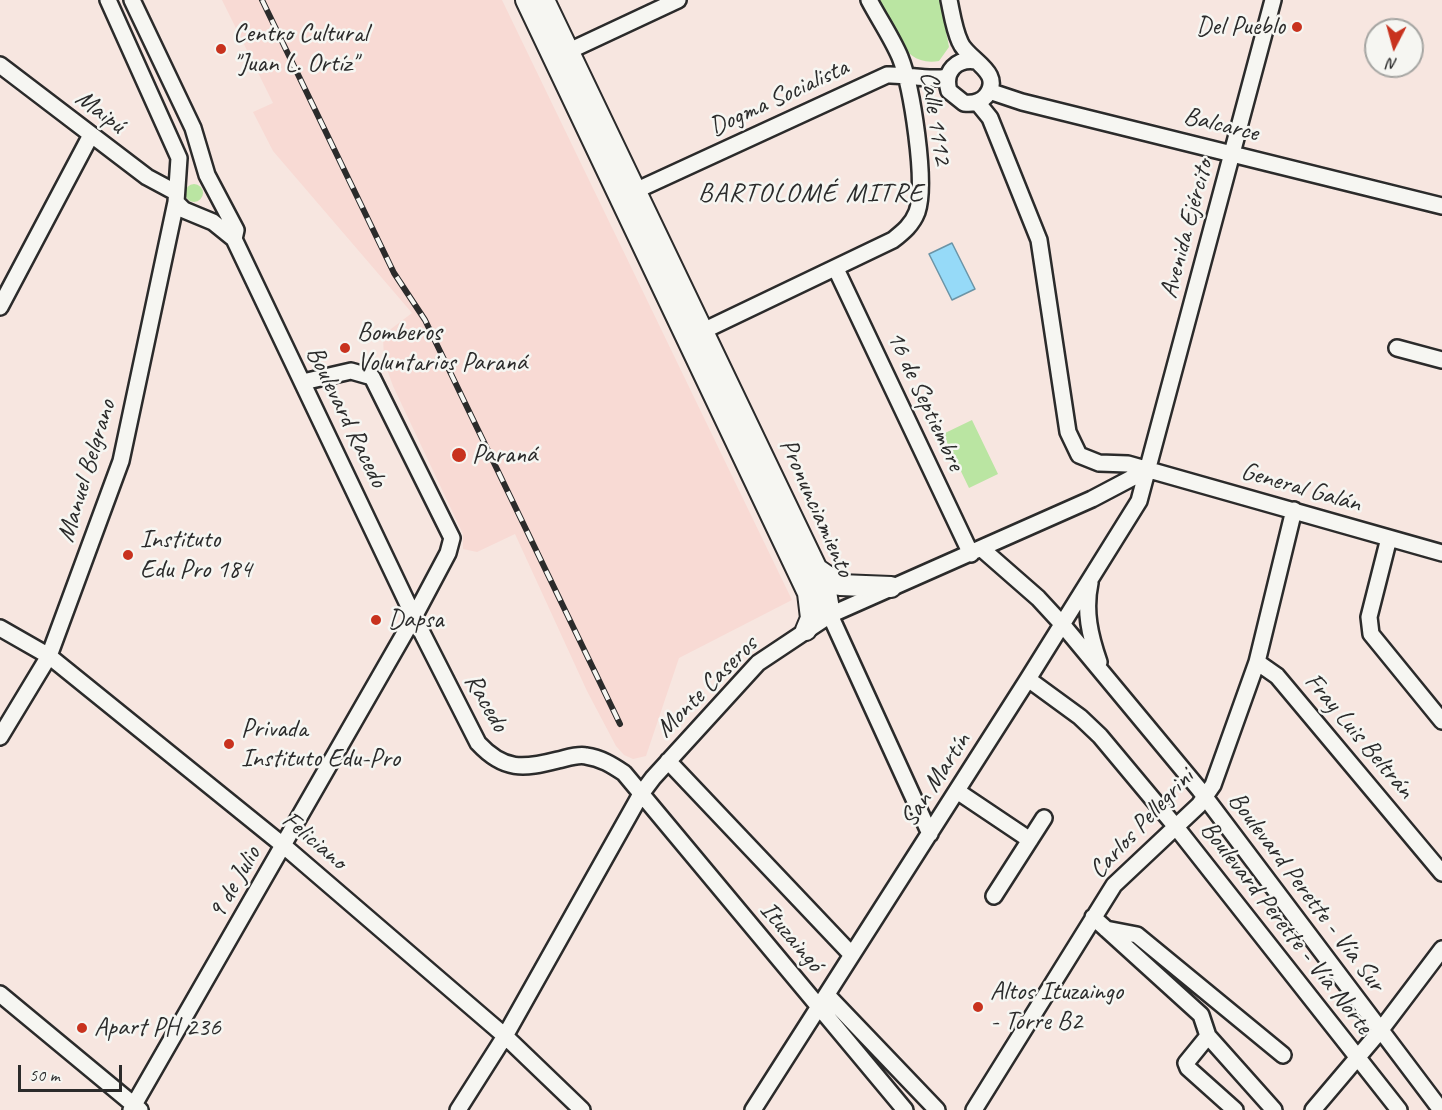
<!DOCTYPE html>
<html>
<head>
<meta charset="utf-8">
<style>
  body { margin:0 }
  #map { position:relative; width:1442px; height:1110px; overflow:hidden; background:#f7e6e0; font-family:Caveat,sans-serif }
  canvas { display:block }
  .north { position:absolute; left:1364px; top:18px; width:60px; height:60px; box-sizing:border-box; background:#f6f6f2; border:2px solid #a5a5a2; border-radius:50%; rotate:186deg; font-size:16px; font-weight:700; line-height:24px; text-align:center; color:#2b2b2b }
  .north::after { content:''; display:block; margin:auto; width:21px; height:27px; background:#c8321e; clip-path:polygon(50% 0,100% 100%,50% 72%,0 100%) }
  .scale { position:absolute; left:18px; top:1065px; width:104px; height:27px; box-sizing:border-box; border:3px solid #2b2b2b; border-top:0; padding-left:8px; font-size:18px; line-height:21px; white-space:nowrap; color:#2b2b2b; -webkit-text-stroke:4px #f6f6f2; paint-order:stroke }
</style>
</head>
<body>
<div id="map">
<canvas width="1442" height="1110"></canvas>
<div class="north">N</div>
<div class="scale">50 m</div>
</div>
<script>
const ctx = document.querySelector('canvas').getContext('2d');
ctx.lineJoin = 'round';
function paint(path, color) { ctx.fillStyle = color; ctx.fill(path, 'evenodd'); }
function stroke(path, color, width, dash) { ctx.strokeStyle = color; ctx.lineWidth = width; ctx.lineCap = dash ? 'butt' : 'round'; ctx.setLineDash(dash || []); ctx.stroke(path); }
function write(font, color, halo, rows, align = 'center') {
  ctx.font = font + ' Caveat,sans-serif'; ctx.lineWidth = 5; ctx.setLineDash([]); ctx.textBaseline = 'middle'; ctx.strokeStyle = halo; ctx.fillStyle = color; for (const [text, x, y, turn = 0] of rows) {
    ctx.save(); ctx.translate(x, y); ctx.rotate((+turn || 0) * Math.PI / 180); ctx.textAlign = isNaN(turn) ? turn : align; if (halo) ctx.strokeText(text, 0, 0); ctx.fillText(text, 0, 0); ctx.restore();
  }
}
const built = new Path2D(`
  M222,0H502L792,600L679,658L646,756L633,759L624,755L616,746L587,691L515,534L477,552L463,549V534L393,386L384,361L383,335L412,313L273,151L253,112L273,103Z`);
const green = new Path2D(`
  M878,0H940L949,47L939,61C903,68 891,26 878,0Z
  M185 193a9 9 0 1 1 18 0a9 9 0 1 1-18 0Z
  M972,420L998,474L969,488L943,434Z`);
const water = new Path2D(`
  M952,243L975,289L952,300L929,254Z`);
const minor = new Path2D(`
  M108,0L179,158L176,202L184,210L213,222L234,239L414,617L478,743C504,771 523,769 558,760C567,758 578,754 586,756C601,758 612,765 624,773L905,1110
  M132,0L193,128L207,175L236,230L234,239
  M949,0C952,14 954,29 960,42C967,60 1005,72 986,96C980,103 972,104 964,103L949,91C943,71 957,58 976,61
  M569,51L678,0
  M0,65L147,177L175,192
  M989,91L1022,102L1442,206
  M977,102L990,118L1039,240L1068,432L1079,455L1099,463L1128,464L1442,553
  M635,191L887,75C908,74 927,81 947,77
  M836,269L971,554
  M0,307L91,135
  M703,331L893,240C903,232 912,225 917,212C927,183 912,87 900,57C892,38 879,19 869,0
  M1397,348L1442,360
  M1389,538L1369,617L1371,634L1442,721
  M982,549L1038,598L1062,624L1199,789L1441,1110
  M1090,583C1084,611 1090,636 1099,662
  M830,615L930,834
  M0,628L49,656L284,846L505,1036L582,1110
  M1257,662L1277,676L1442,873
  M1028,679L1080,717L1100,736L1176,827L1399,1110
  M0,737L49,656L121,461L176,202
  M668,761L852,955
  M957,791L1030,840
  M994,896L1044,818
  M1093,917L1201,1015L1208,1036L1274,1110
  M1106,929L1137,935L1283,1055
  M0,994L140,1110
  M827,995L937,1110
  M1208,1036L1186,1063L1188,1068L1235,1110
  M131,1110L414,617L448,553L452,538L372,377L351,371L303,382
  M458,1110L505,1036L641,794L653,778L758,663L830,615L1092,499L1147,470
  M753,1110L1028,679L1139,501L1273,0
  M974,1110L1114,885L1199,805L1213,785L1257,662L1294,510
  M1313,1110L1380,1031L1442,949`);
const major = new Path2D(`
  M526,0L808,593L830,615
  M544,0L825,586L830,615
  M817,569L840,585L891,587
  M806,630L811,618L808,593`);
const rail = new Path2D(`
  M262,0L394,273L425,320L620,724`);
const markers = [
  [1297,27,6,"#c8321e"],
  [221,49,6,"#c8321e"],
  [345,348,6,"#c8321e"],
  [459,455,8,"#c8321e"],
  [128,555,6,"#c8321e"],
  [376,620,6,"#c8321e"],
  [229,744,6,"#c8321e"],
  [978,1007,6,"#c8321e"],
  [82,1028,6,"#c8321e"]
];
const poiNames = [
  ["Del Pueblo",1285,27,"right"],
  ["Centro Cultural",233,34],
  ["\"Juan L. Ortíz\"",233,64],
  ["Bomberos",357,333],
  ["Voluntarios Paraná",357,363],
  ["Paraná",472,455],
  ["Instituto",140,540],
  ["Edu Pro 184",140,570],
  ["Dapsa",388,620],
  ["Privada",241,729],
  ["Instituto Edu-Pro",241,759],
  ["Altos Ituzaingo",990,992],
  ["- Torre B2",990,1022],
  ["Apart PH 236",94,1028]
];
const streetNames = [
  ["Dogma Socialista",779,98,-25],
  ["Maipú",100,112,37],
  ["Calle 1112",935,118,81],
  ["Balcarce",1221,125,14],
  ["Avenida Ejército",1187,229,-75],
  ["16 de Septiembre",925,401,65],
  ["Boulevard Racedo",346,417,64],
  ["Manuel Belgrano",87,471,-73],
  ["General Galán",1301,488,16],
  ["Pronunciamiento",816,508,66],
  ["Monte Caseros",707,687,-45],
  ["Racedo",486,703,60],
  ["Fray Luis Beltrán",1359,736,50],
  ["San Martín",936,780,-57],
  ["Carlos Pellegrini",1142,824,-47],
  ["Feliciano",314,841,40],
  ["9 de Julio",235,883,-60],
  ["Boulevard Perette - Vía Sur",1306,892,53],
  ["Boulevard Perette - Vía Norte",1286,928,52],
  ["Ituzaingó",791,937,50]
];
const neighbourhoodNames = [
  ["BARTOLOMÉ MITRE",811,194]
];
paint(built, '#f8dad4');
paint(green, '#bae5a2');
paint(water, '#96daf8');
stroke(water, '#6b94a6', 1.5);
stroke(minor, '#2b2b2b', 20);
stroke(major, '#2b2b2b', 24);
stroke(minor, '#f6f6f2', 15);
stroke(major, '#f6f6f2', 20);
stroke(rail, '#2b2b2b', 6);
stroke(rail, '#f6f6f2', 4, [11]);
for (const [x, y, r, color] of markers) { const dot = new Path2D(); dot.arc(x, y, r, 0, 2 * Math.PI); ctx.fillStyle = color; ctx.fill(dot); stroke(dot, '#f6f6f2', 2); }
write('26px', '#2b2b2b', '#f6f6f2', poiNames, 'left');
write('26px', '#2b2b2b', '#f6f6f2', streetNames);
ctx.letterSpacing = '1.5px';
write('27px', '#2b2b2b', '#f6f6f2', neighbourhoodNames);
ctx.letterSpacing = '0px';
</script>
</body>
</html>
